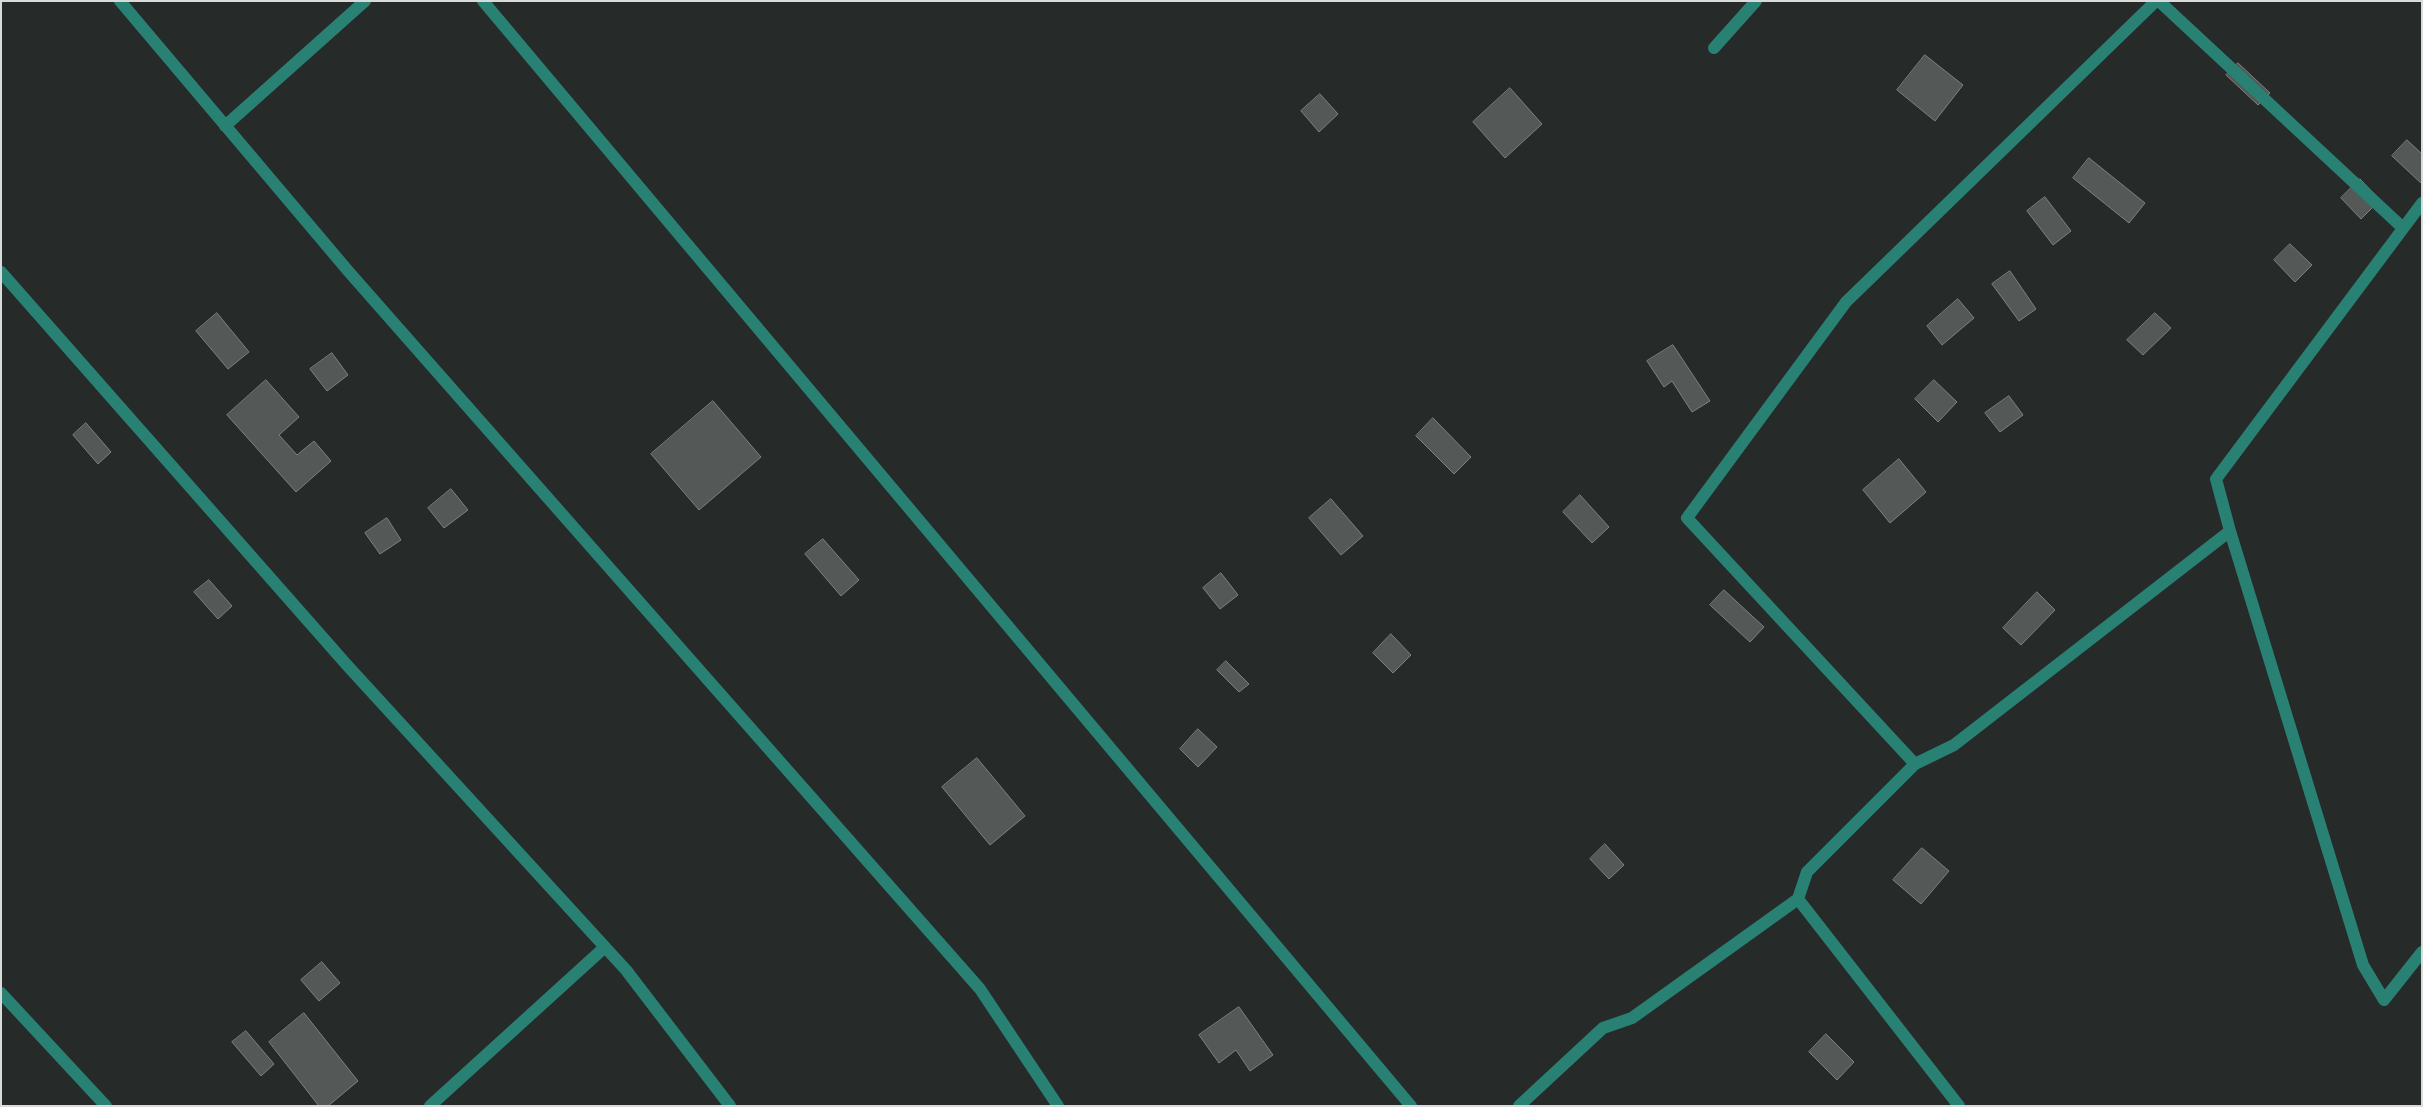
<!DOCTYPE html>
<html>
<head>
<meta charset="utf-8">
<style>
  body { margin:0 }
  #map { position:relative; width:2423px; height:1107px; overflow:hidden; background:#262a29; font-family:Signika,sans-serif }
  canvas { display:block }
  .frame { position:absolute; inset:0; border:2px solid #d9dbdb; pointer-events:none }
</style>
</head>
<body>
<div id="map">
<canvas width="2423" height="1107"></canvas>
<div class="frame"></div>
</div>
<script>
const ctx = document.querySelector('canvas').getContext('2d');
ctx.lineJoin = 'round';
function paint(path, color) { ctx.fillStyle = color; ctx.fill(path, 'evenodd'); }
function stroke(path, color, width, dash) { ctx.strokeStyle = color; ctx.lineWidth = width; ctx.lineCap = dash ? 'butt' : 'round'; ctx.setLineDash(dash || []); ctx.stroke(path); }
const building = new Path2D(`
  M1925,55L1963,85L1935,121L1897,90Z
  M2238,63L2270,93L2258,105L2226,75Z
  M1510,88L1542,124L1505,158L1473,122Z
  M1320,94L1338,114L1319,132L1301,111Z
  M2407,140L2422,154V184L2392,156Z
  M2089,158L2145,203L2129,223L2073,178Z
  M2360,179L2380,200L2361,219L2341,198Z
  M2045,197L2071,231L2053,245L2027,211Z
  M2290,244L2312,265L2295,282L2274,260Z
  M2010,271L2036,309L2019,321L1992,284Z
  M1958,299L1974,318L1942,345L1927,326Z
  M217,313L249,352L228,369L196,331Z
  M2155,313L2171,328L2143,355L2127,340Z
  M1673,345L1710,401L1692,412L1672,381L1664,387L1647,361Z
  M332,353L348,375L327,391L310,369Z
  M266,380L299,417L279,435L297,455L314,441L331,461L296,492L227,415Z
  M1934,380L1957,402L1938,422L1915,399Z
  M2009,396L2023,415L2000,432L1985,413Z
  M713,401L761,457L699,510L651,454Z
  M1433,418L1471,457L1454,474L1416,436Z
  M86,423L111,452L98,464L73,435Z
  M1899,459L1926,492L1890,523L1863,490Z
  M451,489L468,510L444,528L428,508Z
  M1580,495L1609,527L1592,543L1563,512Z
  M1331,499L1363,536L1341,555L1309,518Z
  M387,518L401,540L380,554L365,533Z
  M823,539L859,580L841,596L805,554Z
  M1221,573L1238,595L1220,609L1203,588Z
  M209,580L232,606L218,619L194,592Z
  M1724,590L1764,627L1750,642L1710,605Z
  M2037,592L2055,610L2021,645L2003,628Z
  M1391,634L1411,655L1393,673L1373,653Z
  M1226,661L1249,684L1239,692L1217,670Z
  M1198,729L1217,747L1198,767L1180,749Z
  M977,758L1025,816L990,845L942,787Z
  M1605,844L1624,865L1609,879L1590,859Z
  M1922,848L1949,871L1921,904L1893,880Z
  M322,962L340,983L319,1001L301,980Z
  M1239,1007L1273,1055L1250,1071L1236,1050L1219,1063L1199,1035Z
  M304,1013L358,1081L328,1106H319L269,1042Z
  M246,1031L274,1064L261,1076L232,1042Z
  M1826,1034L1854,1062L1837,1080L1809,1052Z`);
const minor = new Path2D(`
  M120,1L349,272L980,989L1058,1106
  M483,1L1411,1106
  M2159,1L2403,228
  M1714,48L1756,1
  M225,126L365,1
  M1,272L346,664L626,970L730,1106
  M2230,531L2216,479L2422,203
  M1915,764L1687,518L1846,302L2156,1
  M1798,899L1959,1106
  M1,993L106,1106
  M430,1106L605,947
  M1519,1106L1603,1028L1632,1018L1798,899L1807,872L1915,764L1954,745L2230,531L2363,965L2384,1000L2422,952`);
paint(building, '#545857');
stroke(building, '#7d8281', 1);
stroke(minor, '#298174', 12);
</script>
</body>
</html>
